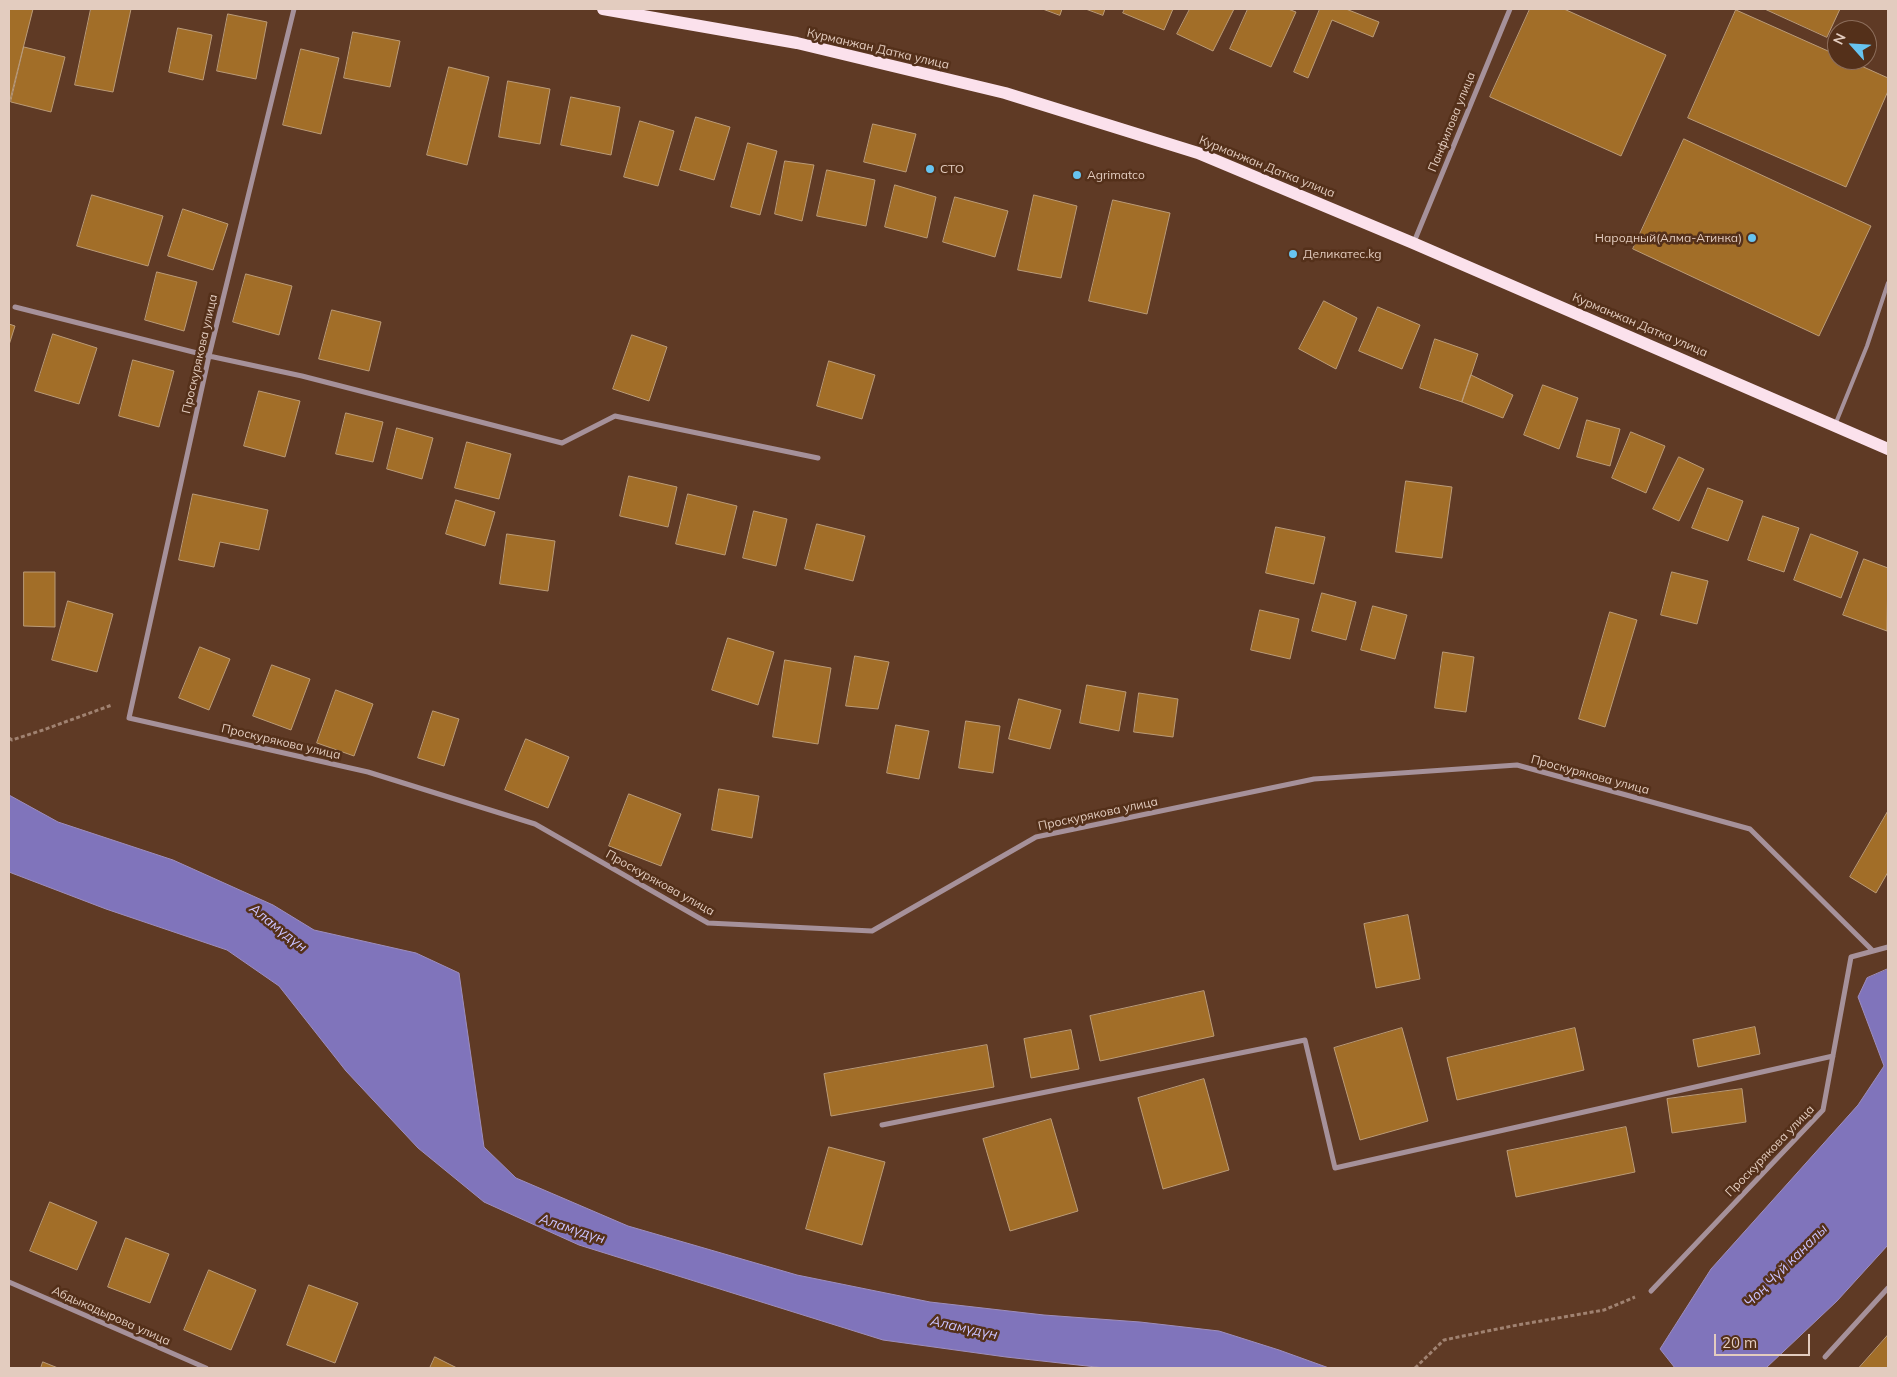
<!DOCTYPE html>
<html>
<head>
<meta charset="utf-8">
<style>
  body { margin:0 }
  #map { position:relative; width:1897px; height:1377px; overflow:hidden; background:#5f3a25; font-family:Mulish,sans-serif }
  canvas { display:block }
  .frame { position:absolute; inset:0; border:10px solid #e3ccbf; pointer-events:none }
  .north { position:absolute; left:1827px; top:20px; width:50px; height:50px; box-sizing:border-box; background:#54301a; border:1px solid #8d6e5c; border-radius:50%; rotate:296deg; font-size:14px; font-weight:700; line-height:20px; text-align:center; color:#e3ccbf }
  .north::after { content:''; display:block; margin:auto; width:18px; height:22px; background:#67c4f0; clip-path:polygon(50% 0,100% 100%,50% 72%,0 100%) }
  .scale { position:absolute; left:1714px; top:1334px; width:96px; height:22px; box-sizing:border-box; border:2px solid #e3ccbf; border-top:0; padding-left:6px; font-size:15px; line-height:18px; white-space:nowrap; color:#e3ccbf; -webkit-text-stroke:4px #54301a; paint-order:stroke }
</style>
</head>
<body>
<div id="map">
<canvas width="1897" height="1377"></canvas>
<div class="frame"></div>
<div class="north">N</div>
<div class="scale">20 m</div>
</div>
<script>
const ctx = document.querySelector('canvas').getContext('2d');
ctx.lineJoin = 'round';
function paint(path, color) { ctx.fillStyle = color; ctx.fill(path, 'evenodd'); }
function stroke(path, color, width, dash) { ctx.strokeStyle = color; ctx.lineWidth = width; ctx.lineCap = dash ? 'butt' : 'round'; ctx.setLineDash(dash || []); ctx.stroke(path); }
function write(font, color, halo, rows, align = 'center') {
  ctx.font = font + ' Mulish,sans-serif'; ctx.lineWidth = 5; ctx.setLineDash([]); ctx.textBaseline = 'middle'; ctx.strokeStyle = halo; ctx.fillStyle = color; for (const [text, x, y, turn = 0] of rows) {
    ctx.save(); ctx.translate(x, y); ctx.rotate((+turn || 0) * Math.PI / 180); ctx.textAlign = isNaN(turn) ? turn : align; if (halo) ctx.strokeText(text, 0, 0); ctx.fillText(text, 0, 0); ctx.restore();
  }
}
const water = new Path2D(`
  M9,795L58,822L173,860L273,905L314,930L416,953L459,973L484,1147L516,1178L628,1226L797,1275L930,1302L1044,1315L1140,1322L1219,1331L1279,1350L1329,1368H1105L1006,1357L883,1340L579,1245L484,1202L418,1148L346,1071L279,986L227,950L106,909L9,872Z
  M1888,969V1245L1837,1301L1766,1368H1675L1660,1349L1711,1269L1858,1105L1884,1066L1858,997L1867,978Z`);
const building = new Path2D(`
  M9,9H33L9,104Z
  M91,9H131L113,92L75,85Z
  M1043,9H1062L1060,15Z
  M1086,9H1105L1103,15Z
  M1125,9H1173L1164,30L1123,13Z
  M1190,9H1234L1213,51L1177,34Z
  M1248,9H1288L1296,12L1271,67L1230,49Z
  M1320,9H1346L1379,22L1373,37L1332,20L1308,78L1294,72Z
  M1530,9H1564L1666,55L1621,156L1490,97Z
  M1765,9H1840L1827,37Z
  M1736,10L1837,55V60H1848L1888,78V91L1846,187L1688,118Z
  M228,14L267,22L256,79L217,71Z
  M178,28L212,35L203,80L169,72Z
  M353,32L400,41L390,87L344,78Z
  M24,47L65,57L51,112L11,102Z
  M301,49L339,58L321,134L283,125Z
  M449,67L489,77L467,165L427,155Z
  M508,81L550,89L540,144L499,137Z
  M571,97L620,107L611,155L561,145Z
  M696,117L730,127L714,180L680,170Z
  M640,121L674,131L658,186L624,177Z
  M873,124L916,134L906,172L864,162Z
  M1684,139L1871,226L1819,336L1633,249Z
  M748,143L777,151L760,215L731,207Z
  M785,161L814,165L802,221L775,214Z
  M827,170L875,180L866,226L817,216Z
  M895,185L936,197L927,238L885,227Z
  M92,195L163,216L148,266L77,246Z
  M1034,195L1077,206L1061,278L1018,270Z
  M955,197L1008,211L995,257L943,242Z
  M1113,200L1170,213L1147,314L1089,301Z
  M183,209L228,224L213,270L168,256Z
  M157,272L197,282L184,331L145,320Z
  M246,274L292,286L279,335L233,322Z
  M1324,301L1357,318L1336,369L1299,349Z
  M1378,307L1420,325L1402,369L1359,351Z
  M332,310L381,322L369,371L319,359Z
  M9,324L15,326L9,345Z
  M53,334L97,348L79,404L35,391Z
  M632,335L667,347L649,401L613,389Z
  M1435,339L1478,354L1462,402L1420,388Z
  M133,360L174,371L159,427L119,416Z
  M829,361L875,375L862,419L817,406Z
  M1471,375L1513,395L1503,418L1462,402Z
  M1543,385L1578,398L1559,449L1524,435Z
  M259,391L300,401L285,457L244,446Z
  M346,413L383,422L373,462L336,454Z
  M1587,420L1620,429L1610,466L1577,457Z
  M397,428L433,438L422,479L387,469Z
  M1631,432L1665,446L1646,493L1612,478Z
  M467,442L511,454L499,499L455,488Z
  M1679,457L1704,469L1679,521L1653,509Z
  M629,476L677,487L668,527L620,516Z
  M1406,481L1452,487L1442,558L1396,552Z
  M1708,488L1743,501L1728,541L1692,528Z
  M193,494L268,510L259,550L220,542L214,567L179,560Z
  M688,494L737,506L725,555L676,544Z
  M456,500L495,512L485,546L446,534Z
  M754,511L787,519L776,566L743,558Z
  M1763,516L1799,528L1784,572L1748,560Z
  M817,524L865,536L853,581L805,569Z
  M1276,527L1325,537L1314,584L1266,573Z
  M507,534L555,541L548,591L500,584Z
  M1811,534L1858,552L1841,598L1794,580Z
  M1864,559L1888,568L1887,631L1843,615Z
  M24,572H55V627L24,626Z
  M1672,572L1708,581L1697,624L1661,615Z
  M1322,593L1356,602L1346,640L1312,631Z
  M68,601L113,614L97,672L52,660Z
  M1373,606L1407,615L1395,659L1361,650Z
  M1260,610L1299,619L1290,659L1251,650Z
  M1610,612L1637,620L1605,727L1579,719Z
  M728,638L774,652L758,705L712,690Z
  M200,647L230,659L209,710L179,698Z
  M1443,652L1474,657L1466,712L1435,708Z
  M855,656L889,662L878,709L846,706Z
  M785,660L831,668L818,744L773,737Z
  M272,665L310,679L291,730L253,716Z
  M1087,685L1126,692L1119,731L1080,723Z
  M336,690L373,704L354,756L317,743Z
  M1139,693L1178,699L1173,737L1134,732Z
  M1019,699L1061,710L1050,749L1009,739Z
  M433,711L459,719L444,766L418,758Z
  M966,721L1000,726L993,773L959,768Z
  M896,725L929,731L919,779L887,773Z
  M526,739L569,757L548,808L505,790Z
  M719,789L759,796L752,838L712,830Z
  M629,794L681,814L661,866L609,846Z
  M1888,811V872L1876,893L1850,877Z
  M1408,915L1420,979L1376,988L1364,924Z
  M1204,991L1214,1036L1100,1061L1090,1016Z
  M1755,1027L1760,1054L1698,1067L1693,1040Z
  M1402,1028L1428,1121L1360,1140L1334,1048Z
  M1575,1028L1584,1070L1457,1100L1447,1058Z
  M1071,1030L1079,1069L1031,1078L1024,1039Z
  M987,1045L994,1087L831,1116L824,1074Z
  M1204,1079L1229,1170L1163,1189L1138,1098Z
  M1742,1089L1746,1122L1672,1133L1667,1099Z
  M1051,1119L1078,1211L1010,1231L983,1139Z
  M1626,1127L1635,1172L1516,1197L1507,1151Z
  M829,1147L885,1162L862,1245L806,1229Z
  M50,1202L97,1222L77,1270L30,1251Z
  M126,1238L169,1254L150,1303L108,1287Z
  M209,1270L256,1290L231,1350L184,1330Z
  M309,1285L358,1303L335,1363L287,1345Z
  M1888,1335V1368H1859Z
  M435,1357L457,1368H430Z
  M43,1362L58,1368H41Z`);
const path = new Path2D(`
  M9,738L12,740L43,730L112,705
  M1415,1368L1444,1340L1512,1326L1604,1310L1635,1297`);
const service = new Path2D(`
  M1835,425L1867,346L1888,283`);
const minor = new Path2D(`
  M294,9L209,356L129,718L368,772L535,824L708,923L872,931L1036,837L1314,779L1517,765L1750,829L1873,951
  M1414,242L1510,9
  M15,307L209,356L302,376L562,443L615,416L818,458
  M882,1125L1305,1040L1335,1168L1833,1056
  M9,1282L206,1368
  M1651,1291L1823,1110L1851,957L1888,947
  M1825,1357L1888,1288`);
const primary = new Path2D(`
  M603,9L797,43L1005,93L1198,153L1413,243L1888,449`);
const markers = [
  [930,169,5,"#67c4f0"],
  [1077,175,5,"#67c4f0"],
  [1752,238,5,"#67c4f0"],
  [1293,254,5,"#67c4f0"]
];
const streetNames = [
  ["Курманжан Датка улица",878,49,13],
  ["Панфилова улица",1452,122,-68],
  ["Курманжан Датка улица",1267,167,22],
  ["Курманжан Датка улица",1640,325,23],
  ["Проскурякова улица",200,354,-77],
  ["Проскурякова улица",281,742,13],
  ["Проскурякова улица",1590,775,15],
  ["Проскурякова улица",1098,814,-12],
  ["Проскурякова улица",660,883,29],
  ["Проскурякова улица",1770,1151,-46],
  ["Абдыкадырова улица",111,1316,24]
];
const poiNames = [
  ["СТО",940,169],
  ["Agrimatco",1087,175],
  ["Народный(Алма-Атинка)",1742,238,"right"],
  ["Деликатес.kg",1303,254]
];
const waterNames = [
  ["Аламүдүн",278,928,38],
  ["Аламүдүн",572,1229,18],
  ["Чоң Чүй каналы",1786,1266,-45],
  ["Аламүдүн",964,1328,12]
];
paint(water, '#8074bb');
stroke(water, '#9e8ebc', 1);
paint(building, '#a26e28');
stroke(building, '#bb9b77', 1);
stroke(path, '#a08271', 3, [4, 2.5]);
stroke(service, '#a6919a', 4);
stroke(minor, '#a6919a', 5);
stroke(primary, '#fbe1ec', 12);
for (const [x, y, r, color] of markers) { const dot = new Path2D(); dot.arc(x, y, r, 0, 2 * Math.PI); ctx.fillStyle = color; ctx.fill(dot); stroke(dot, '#54301a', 2); }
write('12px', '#e3ccbf', '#54301a', streetNames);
write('12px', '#e3ccbf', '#54301a', poiNames, 'left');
write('italic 14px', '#cbc3ff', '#54301a', waterNames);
</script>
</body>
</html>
